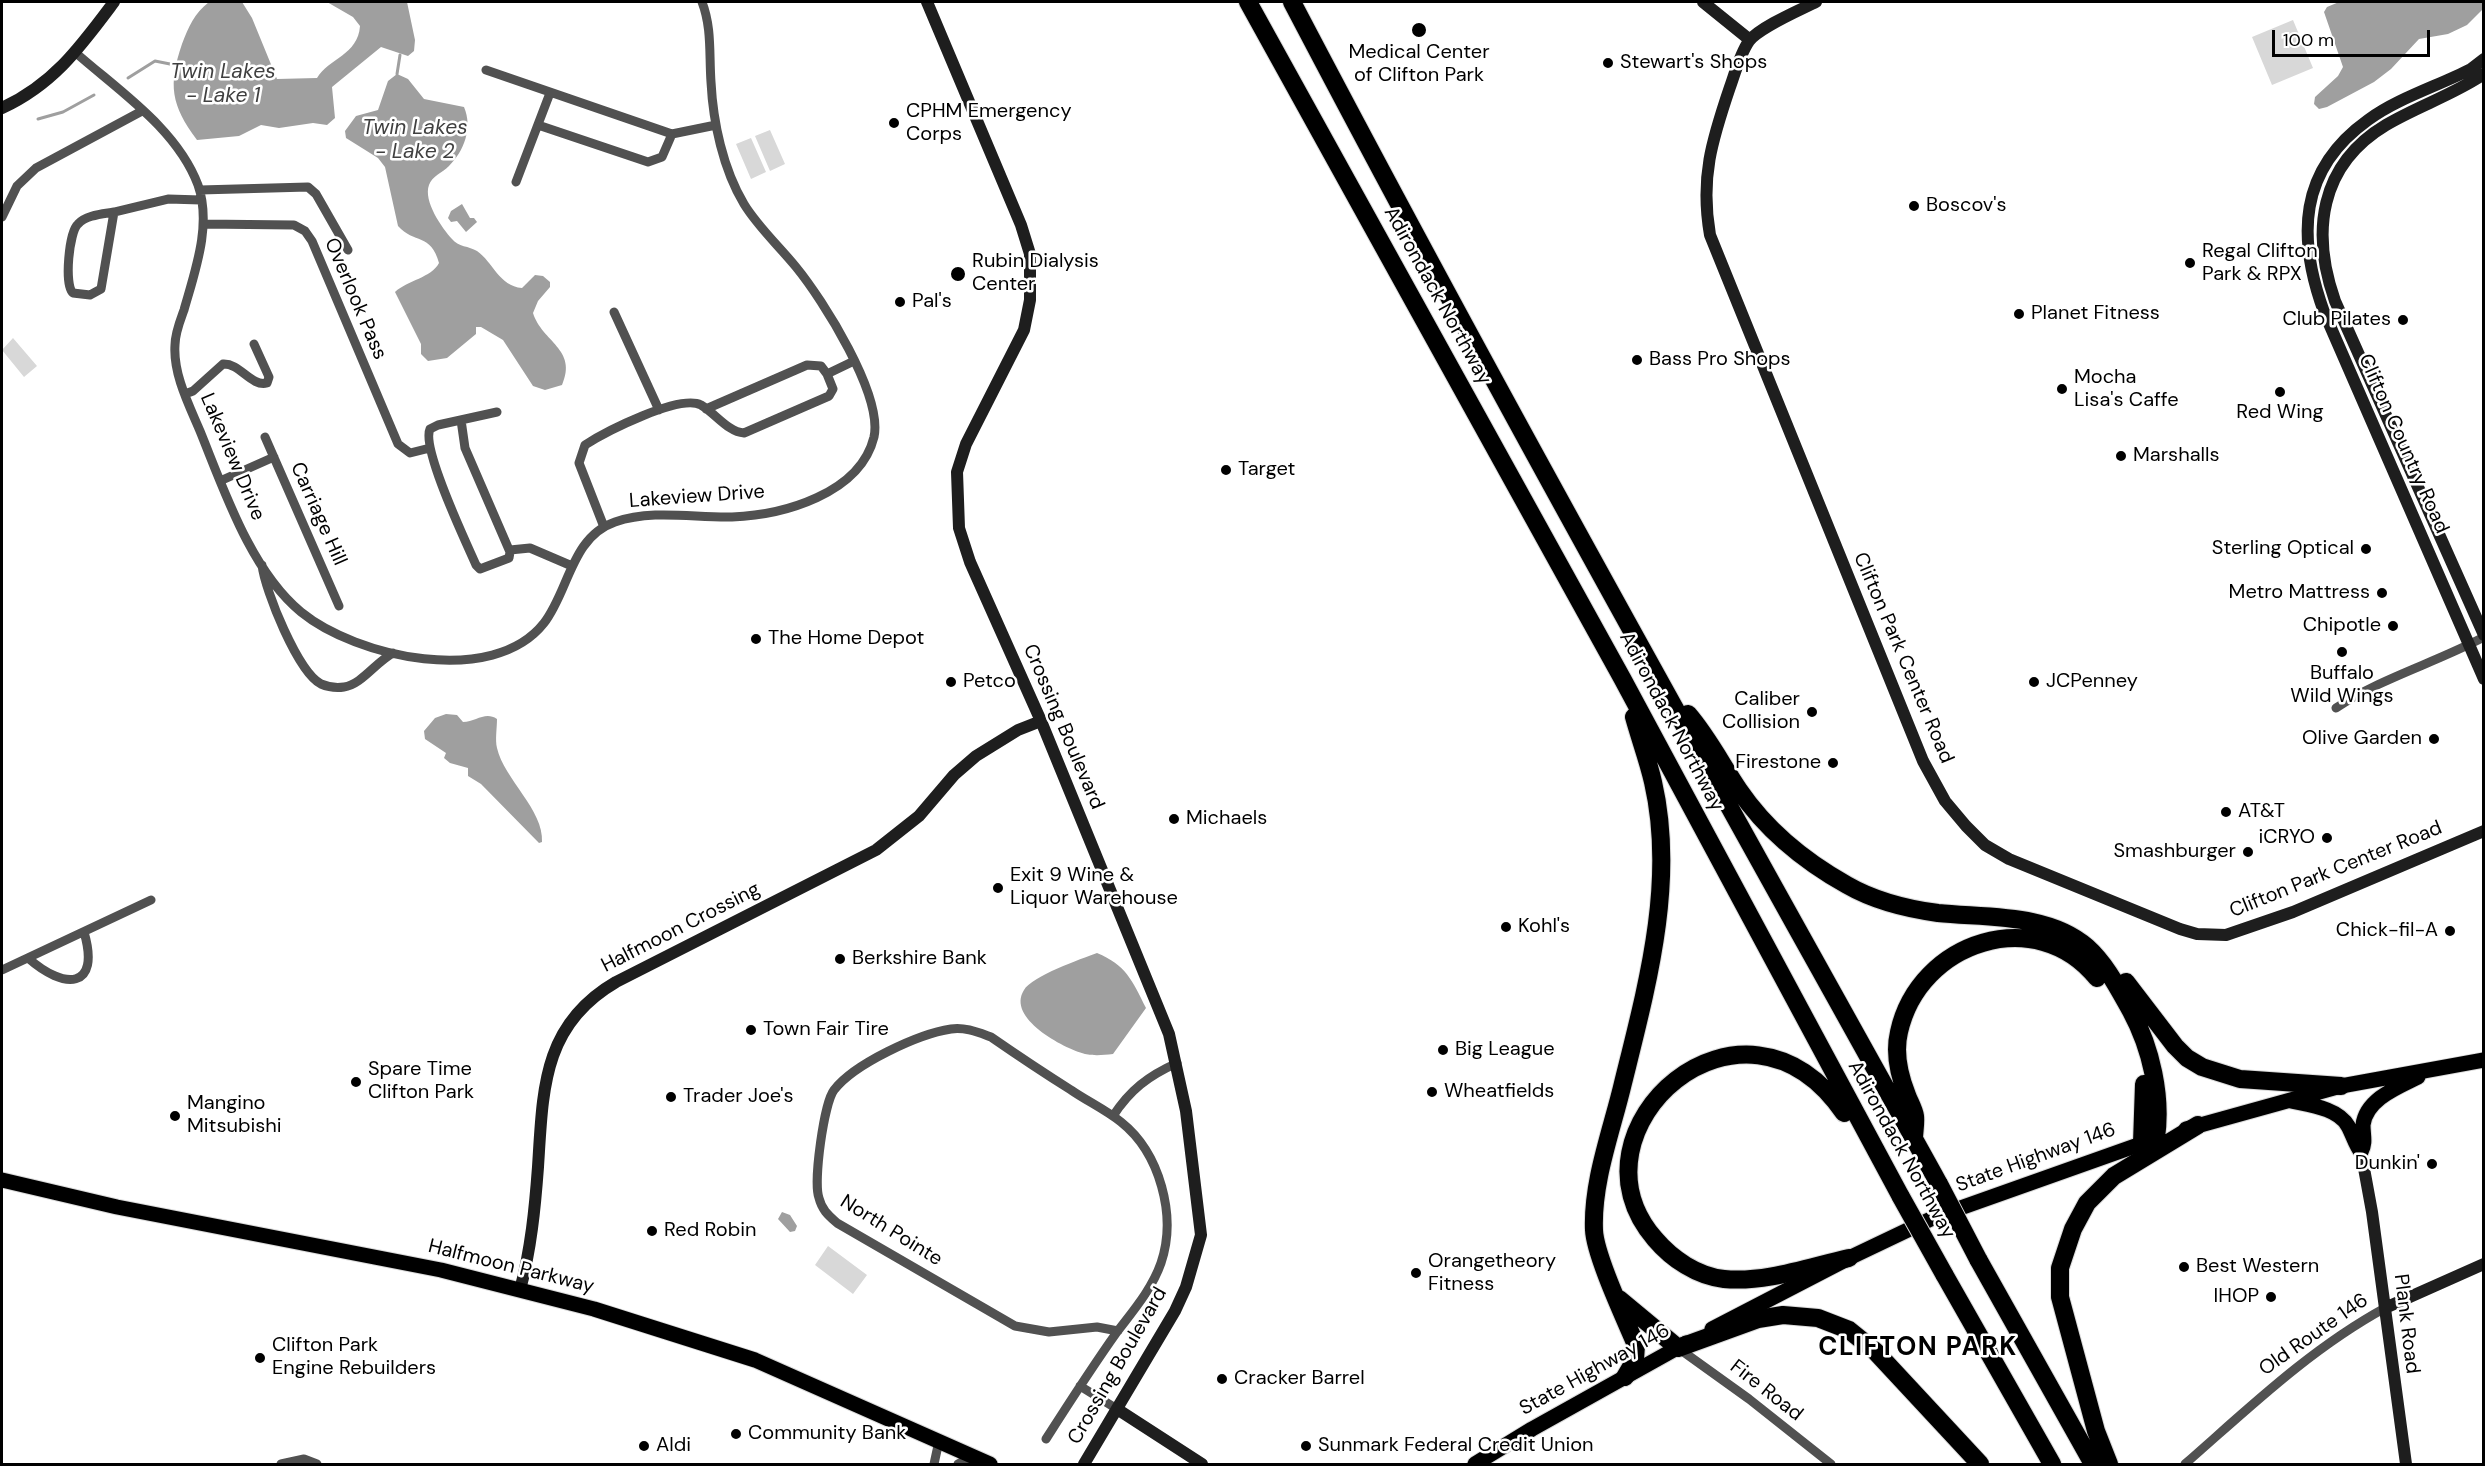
<!DOCTYPE html>
<html>
<head>
<meta charset="utf-8">
<style>
  body { margin:0 }
  #map { position:relative; width:2485px; height:1466px; overflow:hidden; background:#fff; font-family:"DM Sans",sans-serif }
  canvas { display:block }
  .frame { position:absolute; inset:0; border:3px solid #000; pointer-events:none }
  .scale { position:absolute; left:2272px; top:30px; width:158px; height:27px; box-sizing:border-box; border:3px solid #000; border-top:0; padding-left:8px; font-size:18px; line-height:21px; white-space:nowrap; color:#000; -webkit-text-stroke:4px #fff; paint-order:stroke }
</style>
</head>
<body>
<div id="map">
<canvas width="2485" height="1466"></canvas>
<div class="frame"></div>
<div class="scale">100 m</div>
</div>
<script>
const ctx = document.querySelector('canvas').getContext('2d');
ctx.lineJoin = 'round';
function paint(path, color) { ctx.fillStyle = color; ctx.fill(path, 'evenodd'); }
function stroke(path, color, width, dash) { ctx.strokeStyle = color; ctx.lineWidth = width; ctx.lineCap = dash ? 'butt' : 'round'; ctx.setLineDash(dash || []); ctx.stroke(path); }
function write(font, color, halo, rows, align = 'center') {
  ctx.font = font + ' "DM Sans",sans-serif'; ctx.lineWidth = 5; ctx.setLineDash([]); ctx.textBaseline = 'middle'; ctx.strokeStyle = halo; ctx.fillStyle = color; for (const [text, x, y, turn = 0] of rows) {
    ctx.save(); ctx.translate(x, y); ctx.rotate((+turn || 0) * Math.PI / 180); ctx.textAlign = isNaN(turn) ? turn : align; if (halo) ctx.strokeText(text, 0, 0); ctx.fillText(text, 0, 0); ctx.restore();
  }
}
const green = new Path2D(`
  M2293,20L2313,68L2272,85L2252,37Z
  M770,130L785,164L770,171L755,136Z
  M751,138L766,172L751,179L736,144Z
  M13,338L37,366L24,377L2,350Z
  M828,1246L867,1275L853,1294L815,1265Z`);
const water = new Path2D(`
  M209,2H242L252,18L277,79L317,78C329,58 358,55 360,26L353,17L327,2H407L415,40L414,51L408,56L381,47L332,87L335,118L327,125L313,123L279,128L261,125L239,136L197,140C171,105 168,85 182,44C189,26 194,14 209,2Z
  M2339,2H2483L2484,8L2467,25L2448,34L2419,39L2391,69L2374,82L2327,107L2319,109L2314,104L2315,97L2338,76L2343,67L2324,12L2327,7Z
  M397,74L408,79L424,99L464,107C473,128 464,151 449,166C442,173 432,176 429,185C423,201 442,228 452,239C458,247 469,246 477,251C493,262 499,286 522,288L535,275L543,276L550,282V287L538,301L533,313C542,342 578,349 562,385L545,390L533,386L503,340L481,327H476V334L447,358L428,361L421,354V344L395,292C408,280 431,278 439,263C431,233 414,244 398,226L385,167L378,158L346,138L345,131L356,116L378,110L388,81Z
  M462,204L470,218H474L477,222L466,232L457,221L451,222L448,218L451,211Z
  M446,714L457,715L463,722C476,722 485,711 497,719C497,728 495,740 497,748C504,779 544,810 542,842L539,843L481,784L468,776V768L450,763L444,758L446,753L425,739L424,731L435,718Z
  M1097,953C1126,965 1132,980 1146,1008L1113,1054C1103,1055 1095,1056 1085,1054C1063,1048 1006,1018 1024,990C1032,976 1081,959 1097,953Z
  M782,1212L790,1215L797,1226L795,1231L790,1232L778,1219Z`);
const stream = new Path2D(`
  M397,74L400,55
  M128,78L155,61L175,65
  M38,119L63,112L94,95`);
const street = new Path2D(`
  M76,53C119,91 177,129 198,185C212,225 195,271 184,310C180,321 175,333 175,345C173,374 189,405 200,431C224,490 251,571 301,612C356,657 493,688 544,623C569,591 571,537 615,522C653,509 694,518 732,517C783,515 860,494 874,437C883,395 823,300 796,267C779,246 758,227 744,204C723,169 713,122 711,82C709,54 712,28 702,2
  M486,70L672,134L716,125
  M538,125L648,162L662,157L672,134
  M516,182L550,93
  M200,190L308,187L316,194L348,250
  M114,212L101,289L90,295L73,293C64,285 69,232 78,224C86,215 103,214 114,212Z
  M114,212L168,199L201,200
  M2,217L17,186L36,168L142,111
  M203,224L294,225L305,231L312,241L398,444L410,453L430,448
  M614,312L659,410
  M185,394L193,391L223,364C240,363 251,387 267,383L269,377L254,344
  M706,409L807,365L821,366L827,374L854,361
  M461,420L465,448L510,552L509,558L480,569L476,565C466,542 421,448 430,429L438,425L497,412
  M265,437L339,606
  M220,481L274,457
  M604,527L579,463L585,445C605,432 679,394 701,405C715,413 728,432 744,433L829,396L833,389L827,374
  M510,550L530,548L572,566
  M262,565C265,591 298,672 321,684C328,687 337,688 344,687C361,685 376,662 393,653
  M2336,708C2381,678 2435,663 2484,637
  M28,958C64,990 101,990 84,932
  M2,970L151,900
  M1113,1116C1130,1090 1148,1076 1177,1063
  M1678,1348L1749,1399L1831,1464
  M1080,1386L1117,1409
  M1046,1439C1069,1403 1092,1367 1117,1332C1133,1311 1152,1289 1161,1263C1177,1216 1160,1153 1121,1122C1106,1110 1087,1101 1071,1090C1044,1073 1017,1055 991,1037C977,1032 965,1027 951,1029C918,1034 854,1064 834,1090C824,1103 813,1182 819,1198C822,1210 828,1215 837,1223L1015,1326L1049,1332L1097,1327L1118,1331
  M281,1464L304,1459L317,1464
  M934,1464L939,1441
  M958,1464L973,1456
  M2185,1464C2249,1408 2310,1349 2385,1308`);
const secondary = new Path2D(`
  M927,2L1021,225L1030,254V300L1024,330L966,444L957,472L959,528L970,562L1041,721L1169,1034L1186,1111L1201,1235L1186,1287L1175,1311L1084,1464
  M1703,2L1750,40
  M1816,2C1800,10 1760,27 1749,41C1740,54 1735,73 1730,87C1712,140 1700,178 1710,235L1923,761L1945,801L1966,826L1985,845L2009,859L2180,929L2197,934L2226,935L2293,912L2484,831
  M2484,59L2471,69C2438,86 2398,98 2368,120C2298,170 2297,238 2324,312L2484,679
  M2484,74C2453,95 2418,106 2386,125C2319,165 2311,233 2335,301L2484,635
  M2,108C54,84 81,46 114,2
  M2361,1152L2372,1212L2406,1464
  M520,1290C531,1249 535,1208 538,1167C543,1090 542,1025 616,982L876,850L919,816L954,775L976,756L1018,730L1041,721
  M2385,1308L2484,1264
  M1117,1409L1202,1464`);
const primary = new Path2D(`
  M2291,1101C2309,1105 2338,1108 2348,1126C2353,1135 2355,1144 2361,1152C2366,1142 2363,1136 2363,1125C2366,1099 2398,1087 2418,1077
  M2186,1129L2341,1086L2484,1060
  M2,1180L117,1207L441,1270L594,1309L755,1360L990,1464
  M1712,1329L1849,1258L1935,1217L2152,1140
  M1475,1464L1532,1429L1686,1343`);
const highway = new Path2D(`
  M1248,2L1622,678L1901,1197
  M1292,2C1500,399 1721,791 1939,1184
  M1688,714C1708,737 1722,765 1739,790C1767,831 1804,861 1847,885C1873,900 1908,909 1938,913C1986,918 2048,913 2087,947C2106,964 2118,988 2131,1011C2151,1048 2162,1096 2156,1138
  M2126,982L2175,1046L2187,1058L2202,1067L2240,1079L2341,1086
  M1844,1113C1743,966 1560,1130 1655,1239C1672,1259 1697,1276 1724,1279C1765,1283 1809,1267 1849,1258
  M1914,1139C1914,1132 1916,1123 1915,1116C1914,1109 1909,1101 1907,1095C1899,1075 1894,1053 1899,1032C1919,941 2037,903 2097,978
  M2142,1143L2144,1084
  M1978,1259L2093,1464
  M1944,1274L2052,1464
  M1619,1299L1678,1348L1758,1319L1783,1315L1818,1318L1849,1330L1875,1351L1980,1464
  M1625,1377L1635,1360L1636,1345C1625,1319 1595,1255 1594,1230C1592,1181 1612,1130 1623,1083C1647,986 1676,882 1653,782C1648,760 1640,739 1634,717
  M2109,1464L2096,1431L2060,1297V1268L2073,1229L2087,1203L2114,1176L2198,1125`);
const highwayBridge = new Path2D(`
  M1939,1184L1978,1259
  M1901,1197L1944,1274`);
const markers = [
  [1419,30,8,"#000"],
  [1608,63,6,"#000"],
  [894,123,6,"#000"],
  [1914,206,6,"#000"],
  [2190,263,6,"#000"],
  [958,274,8,"#000"],
  [900,302,6,"#000"],
  [2019,314,6,"#000"],
  [2403,320,6,"#000"],
  [1637,360,6,"#000"],
  [2062,389,6,"#000"],
  [2280,392,6,"#000"],
  [2121,456,6,"#000"],
  [1226,470,6,"#000"],
  [2366,549,6,"#000"],
  [2382,593,6,"#000"],
  [2393,626,6,"#000"],
  [756,639,6,"#000"],
  [2342,652,6,"#000"],
  [951,682,6,"#000"],
  [2034,682,6,"#000"],
  [1812,712,6,"#000"],
  [2434,739,6,"#000"],
  [1833,763,6,"#000"],
  [2226,812,6,"#000"],
  [1174,819,6,"#000"],
  [2327,838,6,"#000"],
  [2248,852,6,"#000"],
  [998,888,6,"#000"],
  [1506,927,6,"#000"],
  [2450,931,6,"#000"],
  [840,959,6,"#000"],
  [751,1030,6,"#000"],
  [1443,1050,6,"#000"],
  [356,1082,6,"#000"],
  [1432,1092,6,"#000"],
  [671,1097,6,"#000"],
  [175,1116,6,"#000"],
  [2432,1164,6,"#000"],
  [652,1231,6,"#000"],
  [2184,1267,6,"#000"],
  [1416,1273,6,"#000"],
  [2271,1297,6,"#000"],
  [260,1358,6,"#000"],
  [1222,1379,6,"#000"],
  [736,1434,6,"#000"],
  [644,1446,6,"#000"],
  [1306,1446,6,"#000"]
];
const poiNames = [
  ["Medical Center",1419,53,"center"],
  ["of Clifton Park",1419,76,"center"],
  ["Stewart's Shops",1620,63],
  ["CPHM Emergency",906,112],
  ["Corps",906,135],
  ["Boscov's",1926,206],
  ["Regal Clifton",2202,252],
  ["Park & RPX",2202,275],
  ["Rubin Dialysis",972,262],
  ["Center",972,285],
  ["Pal's",912,302],
  ["Planet Fitness",2031,314],
  ["Club Pilates",2391,320,"right"],
  ["Bass Pro Shops",1649,360],
  ["Mocha",2074,378],
  ["Lisa's Caffe",2074,401],
  ["Red Wing",2280,413,"center"],
  ["Marshalls",2133,456],
  ["Target",1238,470],
  ["Sterling Optical",2354,549,"right"],
  ["Metro Mattress",2370,593,"right"],
  ["Chipotle",2381,626,"right"],
  ["The Home Depot",768,639],
  ["Buffalo",2342,674,"center"],
  ["Wild Wings",2342,697,"center"],
  ["Petco",963,682],
  ["JCPenney",2046,682],
  ["Caliber",1800,700,"right"],
  ["Collision",1800,723,"right"],
  ["Olive Garden",2422,739,"right"],
  ["Firestone",1821,763,"right"],
  ["AT&T",2238,812],
  ["Michaels",1186,819],
  ["iCRYO",2315,838,"right"],
  ["Smashburger",2236,852,"right"],
  ["Exit 9 Wine &",1010,876],
  ["Liquor Warehouse",1010,899],
  ["Kohl's",1518,927],
  ["Chick-fil-A",2438,931,"right"],
  ["Berkshire Bank",852,959],
  ["Town Fair Tire",763,1030],
  ["Big League",1455,1050],
  ["Spare Time",368,1070],
  ["Clifton Park",368,1093],
  ["Wheatfields",1444,1092],
  ["Trader Joe's",683,1097],
  ["Mangino",187,1104],
  ["Mitsubishi",187,1127],
  ["Dunkin'",2420,1164,"right"],
  ["Red Robin",664,1231],
  ["Orangetheory",1428,1262],
  ["Fitness",1428,1285],
  ["Best Western",2196,1267],
  ["IHOP",2259,1297,"right"],
  ["Clifton Park",272,1346],
  ["Engine Rebuilders",272,1369],
  ["Cracker Barrel",1234,1379],
  ["Community Bank",748,1434],
  ["Aldi",656,1446],
  ["Sunmark Federal Credit Union",1318,1446]
];
const streetNames = [
  ["Adirondack Northway",1437,296,61],
  ["Overlook Pass",355,299,67],
  ["Clifton Country Road",2403,444,66],
  ["Lakeview Drive",232,457,67],
  ["Lakeview Drive",697,497,-4],
  ["Carriage Hill",318,514,66],
  ["Clifton Park Center Road",1903,658,67],
  ["Adirondack Northway",1671,722,62],
  ["Crossing Boulevard",1063,727,67],
  ["Clifton Park Center Road",2336,870,-22],
  ["Halfmoon Crossing",681,928,-27],
  ["Adirondack Northway",1901,1150,61],
  ["State Highway 146",2036,1158,-20],
  ["North Pointe",891,1231,32],
  ["Halfmoon Parkway",511,1267,14],
  ["Plank Road",2406,1324,83],
  ["Old Route 146",2314,1335,-35],
  ["Crossing Boulevard",1118,1366,-60],
  ["State Highway 146",1595,1370,-29],
  ["Fire Road",1766,1391,38]
];
const waterNames = [
  ["Twin Lakes",223,72],
  ["- Lake 1",223,96],
  ["Twin Lakes",415,128],
  ["- Lake 2",415,152]
];
const districtNames = [
  ["CLIFTON PARK",1918,1348]
];
paint(green, '#d8d8d8');
paint(water, '#9f9f9f');
stroke(stream, '#9f9f9f', 3);
stroke(primary, '#dbdbdb', 17);
stroke(highway, '#dbdbdb', 20);
stroke(street, '#515151', 9);
stroke(secondary, '#1e1e1e', 12);
stroke(primary, '#000', 15);
stroke(highway, '#000', 18);
stroke(highwayBridge, '#dbdbdb', 20, []);
stroke(highwayBridge, '#000', 18);
for (const [x, y, r, color] of markers) { const dot = new Path2D(); dot.arc(x, y, r, 0, 2 * Math.PI); ctx.fillStyle = color; ctx.fill(dot); stroke(dot, '#fff', 2); }
write('20px', '#000', '#fff', poiNames, 'left');
write('20px', '#000', '#fff', streetNames);
write('italic 21px', '#404040', '#fff', waterNames);
ctx.letterSpacing = '1.5px';
write('bold 26px', '#000', '#fff', districtNames);
ctx.letterSpacing = '0px';
</script>
</body>
</html>
